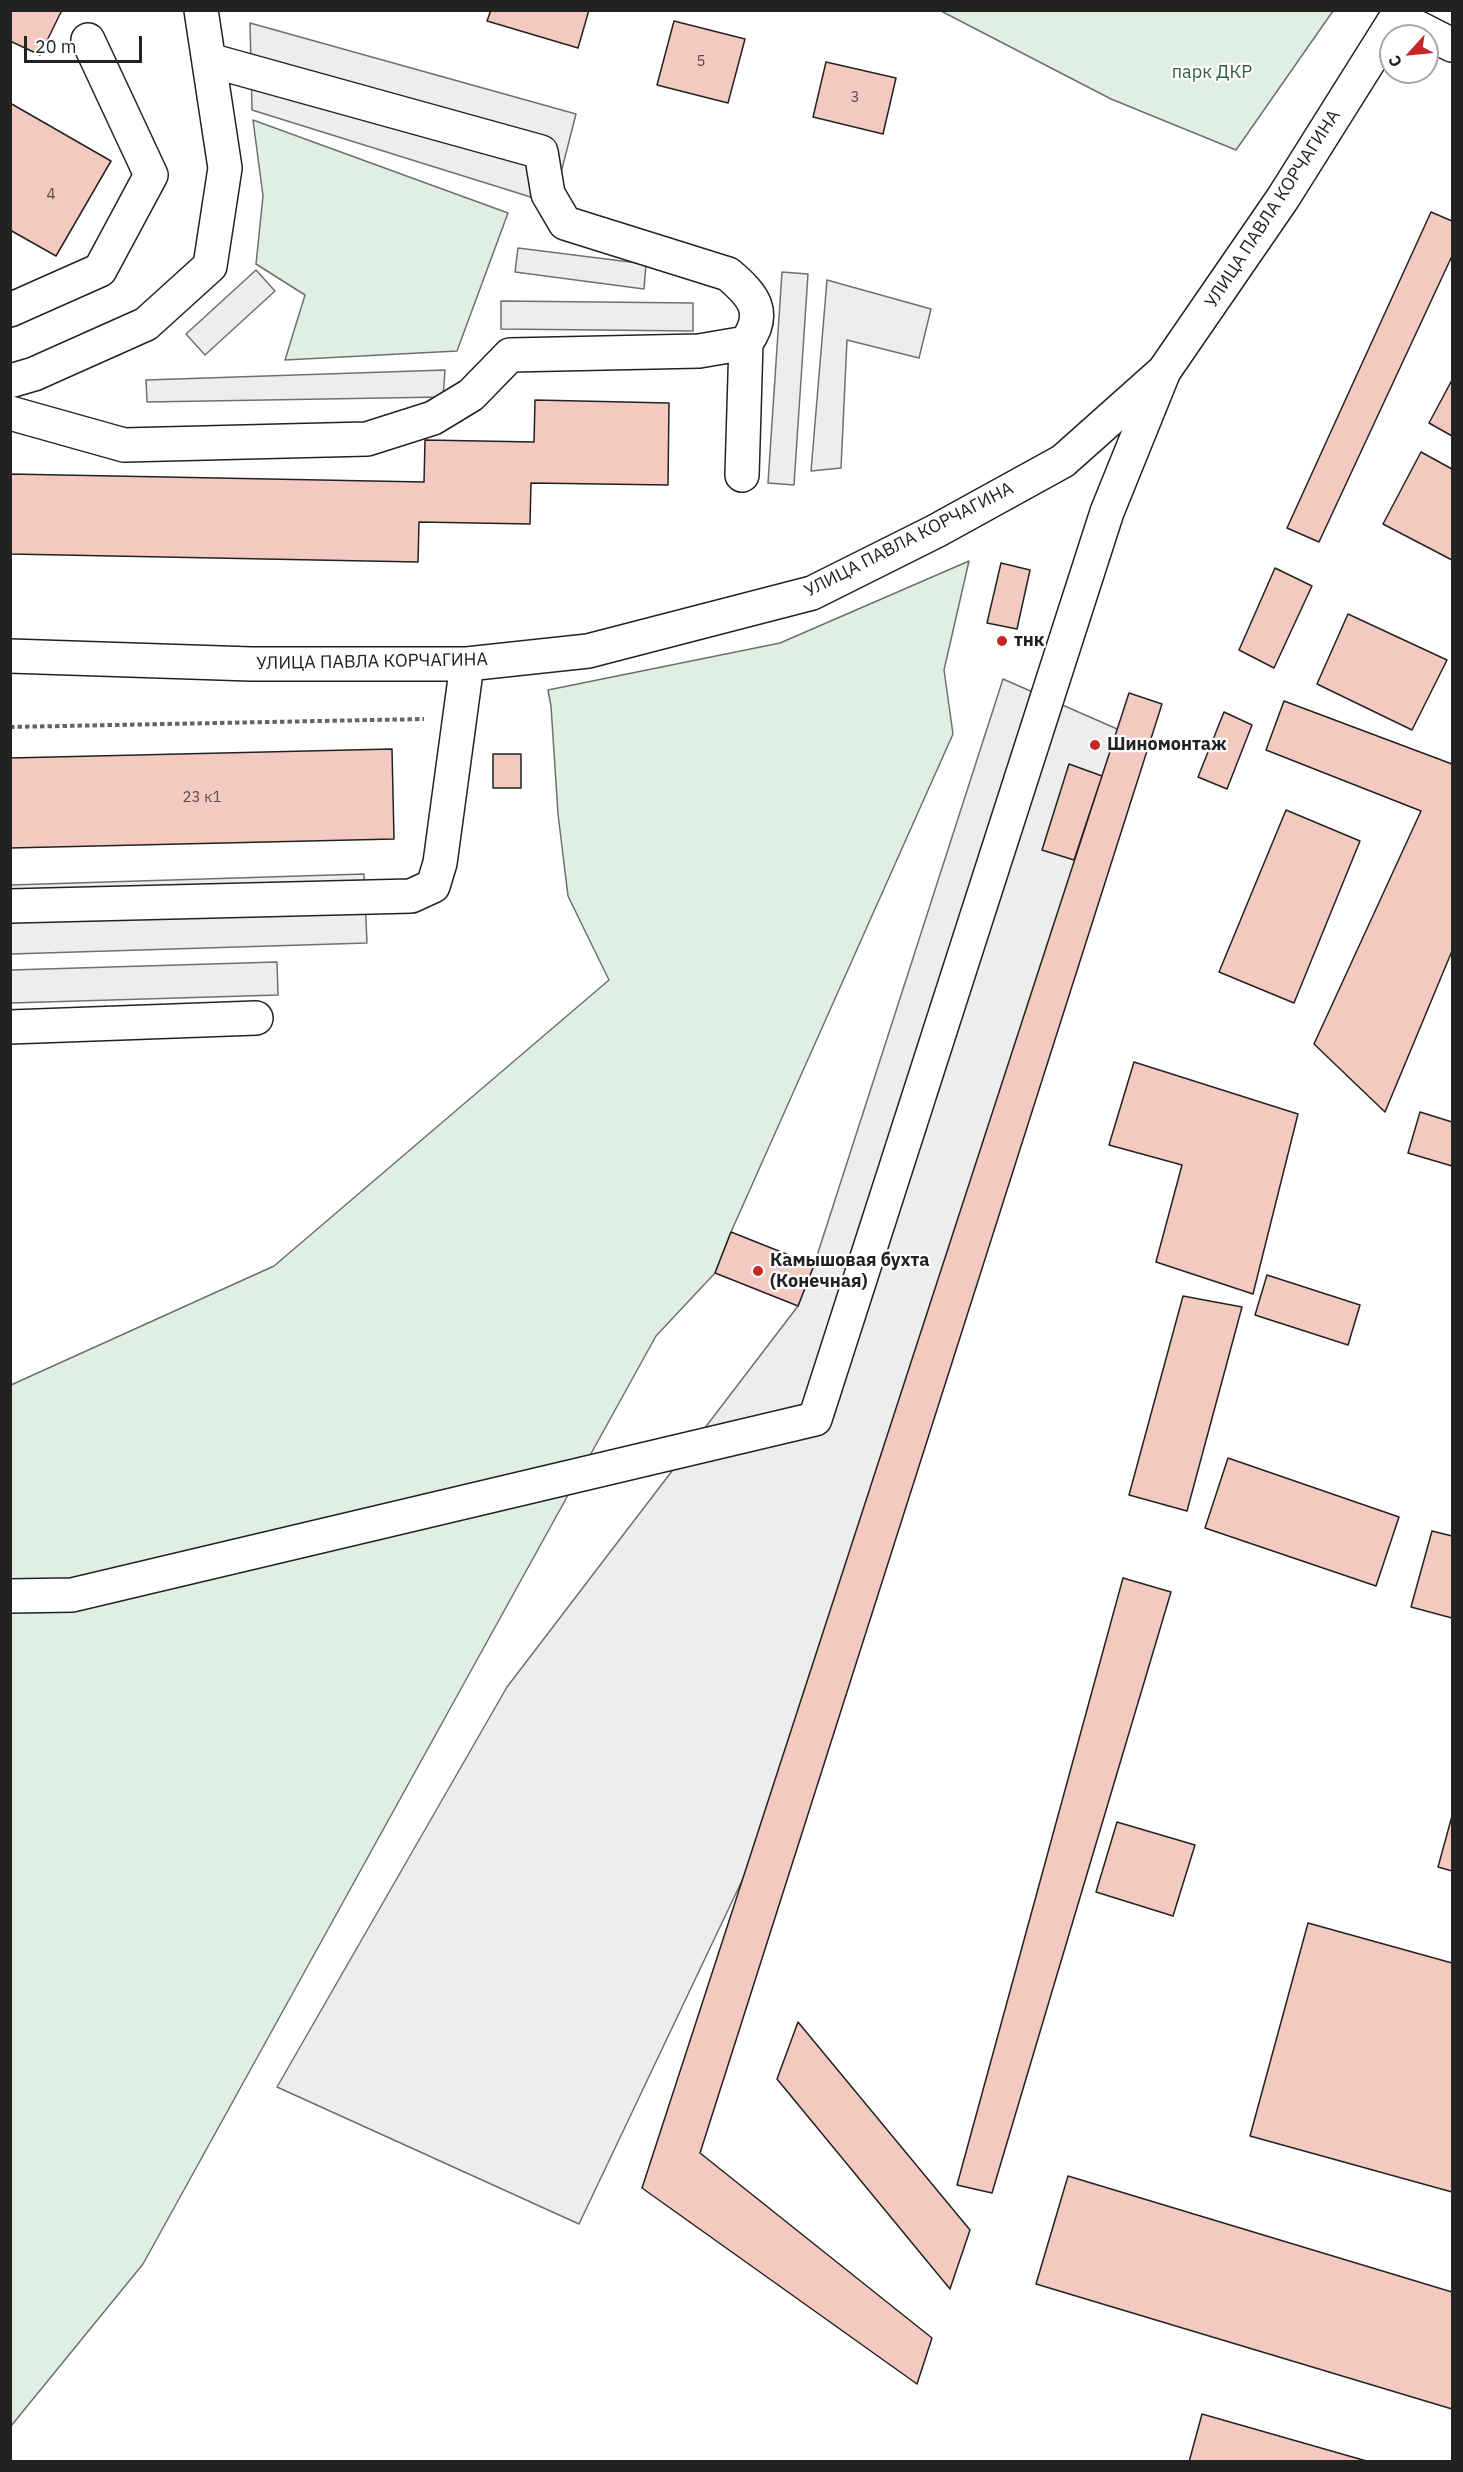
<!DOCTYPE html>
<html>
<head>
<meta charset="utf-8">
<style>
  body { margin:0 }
  #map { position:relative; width:1463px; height:2472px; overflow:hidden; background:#fff; font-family:"IBM Plex Sans",sans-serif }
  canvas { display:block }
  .frame { position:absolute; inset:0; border:12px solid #222; pointer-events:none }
  .north { position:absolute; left:1379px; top:24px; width:60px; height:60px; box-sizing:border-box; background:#fff; border:2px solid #a7a7a7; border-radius:50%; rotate:243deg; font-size:16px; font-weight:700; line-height:24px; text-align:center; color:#222 }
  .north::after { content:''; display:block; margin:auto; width:21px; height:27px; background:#c62828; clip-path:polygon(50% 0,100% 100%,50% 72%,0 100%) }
  .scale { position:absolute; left:24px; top:36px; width:118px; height:27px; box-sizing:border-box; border:3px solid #222; border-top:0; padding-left:8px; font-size:18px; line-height:21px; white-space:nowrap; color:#222; -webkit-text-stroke:4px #fff; paint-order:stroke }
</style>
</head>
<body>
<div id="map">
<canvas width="1463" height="2472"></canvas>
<div class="frame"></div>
<div class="north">С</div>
<div class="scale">20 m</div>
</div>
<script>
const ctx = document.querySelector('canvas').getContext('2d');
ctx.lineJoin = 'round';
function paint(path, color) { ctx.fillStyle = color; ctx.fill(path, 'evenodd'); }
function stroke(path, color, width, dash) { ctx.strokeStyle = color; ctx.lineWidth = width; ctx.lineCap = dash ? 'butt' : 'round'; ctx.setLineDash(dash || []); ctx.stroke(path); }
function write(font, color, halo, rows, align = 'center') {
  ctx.font = font + ' "IBM Plex Sans",sans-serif'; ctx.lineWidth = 4.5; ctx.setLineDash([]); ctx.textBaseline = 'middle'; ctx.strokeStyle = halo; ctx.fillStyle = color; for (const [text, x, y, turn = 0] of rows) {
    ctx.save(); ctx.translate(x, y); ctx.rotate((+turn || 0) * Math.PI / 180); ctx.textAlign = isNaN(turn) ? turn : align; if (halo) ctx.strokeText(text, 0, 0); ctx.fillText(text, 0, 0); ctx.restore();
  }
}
const green = new Path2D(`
  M941,11H1333L1236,150L1111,99Z
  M253,120L508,213L457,351L285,360L305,295L256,264L263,196Z
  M969,561L944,670L953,734L731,1232L715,1273L656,1336L143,2264L11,2426V1385L274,1266L609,980L568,896L558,814L551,706L548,690L780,643Z`);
const parking = new Path2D(`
  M250,23L576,114L553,204L252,110Z
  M518,248L646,264L644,289L515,272Z
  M256,270L275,291L205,355L186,334Z
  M782,272L808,274L794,485L768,483Z
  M827,280L931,309L919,358L847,340L841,468L811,471Z
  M501,301L693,303V331L501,329Z
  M445,370L443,397L147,402L146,380Z
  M1003,679L1140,739L747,1870L579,2224L277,2087L507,1687L798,1306L814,1265Z
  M364,874L367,943L11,954L10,885Z
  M277,962L278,995L11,1003V970Z`);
const building = new Path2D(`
  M10,10H62L40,55L10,41Z
  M491,10H589L578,48L487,21Z
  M674,21L745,39L728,103L657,85Z
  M826,62L896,78L883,134L813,117Z
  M10,103L111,161L56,256L10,230Z
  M1431,212L1452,221V256L1319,542L1287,528Z
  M1452,380V436L1429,423Z
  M535,400L669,403L668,485L531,483L530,524L419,522L418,562L10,554V474L424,482L425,440L534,442Z
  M1421,452L1452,469V560L1383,524Z
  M1001,563L1030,570L1017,629L987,623Z
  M1275,568L1312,586L1274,668L1239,650Z
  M1348,614L1447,660L1412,730L1317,684Z
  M1129,693L1162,704L700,2153L932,2338L917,2384L642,2188Z
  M1284,701L1452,764V951L1385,1112L1314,1044L1421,811L1266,750Z
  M1224,712L1252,725L1227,789L1198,777Z
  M392,749L394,839L10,848V758Z
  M493,754H521V788H493Z
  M1069,764L1102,776L1074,860L1042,850Z
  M1286,810L1360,841L1294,1003L1219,972Z
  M1134,1062L1298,1114L1253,1294L1156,1262L1182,1165L1109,1145Z
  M1420,1112L1452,1122V1166L1408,1153Z
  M731,1232L814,1265L798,1306L715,1273Z
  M1267,1275L1360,1305L1348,1345L1255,1315Z
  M1183,1296L1242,1307L1187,1511L1129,1495Z
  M1228,1458L1399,1517L1376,1586L1205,1528Z
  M1432,1531L1452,1536V1618L1411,1607Z
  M1123,1578L1171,1592L992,2193L957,2185Z
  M1452,1816V1871L1438,1867Z
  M1117,1822L1195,1845L1173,1916L1096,1892Z
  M1308,1923L1452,1963V2192L1250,2136Z
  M798,2022L970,2230L950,2289L777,2079Z
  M1068,2176L1452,2292V2409L1036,2284Z
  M1202,2414L1370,2462H1189Z`);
const path = new Path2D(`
  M10,727L424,719`);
const minor = new Path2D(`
  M1397,17L1452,45
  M10,310L100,270L151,175L88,40
  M10,381L34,374L146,324L210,266L225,168L201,10
  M10,413L124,445L367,439L433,418L471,395L510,355L699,351L746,343C768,312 753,295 728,274L565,223L548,194L541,152L209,60
  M742,475L746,343
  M10,656L251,664H467L588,651L812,593L936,531L1063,461L1164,371L1283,198L1401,10
  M10,906L411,896L433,886L440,863L467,664
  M10,1027L256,1018
  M10,1596L72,1595L815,1419L1107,512L1164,371`);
const markers = [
  [1002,641,6,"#c62828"],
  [1095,745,6,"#c62828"],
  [758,1271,6,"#c62828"]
];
const numberNames = [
  ["5",701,62],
  ["3",855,98],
  ["4",51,195],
  ["23 к1",202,798]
];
const parkNames = [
  ["парк ДКР",1212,73]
];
const streetNames = [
  ["УЛИЦА ПАВЛА КОРЧАГИНА",1273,209,-57],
  ["УЛИЦА ПАВЛА КОРЧАГИНА",909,540,-27],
  ["УЛИЦА ПАВЛА КОРЧАГИНА",372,662,-1]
];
const poiNames = [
  ["тнк",1014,641],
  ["Шиномонтаж",1107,745],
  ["Камышовая бухта",770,1261],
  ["(Конечная)",770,1282]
];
paint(green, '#e0efe3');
stroke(green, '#6f6f6f', 1.5);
paint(parking, '#ededed');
stroke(parking, '#6f6f6f', 1.5);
paint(building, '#f3c9c0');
stroke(building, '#222', 1.5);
stroke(minor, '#222', 36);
stroke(path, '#646464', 4, [4.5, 3]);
stroke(minor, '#fff', 33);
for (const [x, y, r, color] of markers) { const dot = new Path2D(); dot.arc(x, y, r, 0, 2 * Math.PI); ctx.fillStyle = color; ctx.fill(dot); stroke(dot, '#fff', 2); }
write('15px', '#564c4a', null, numberNames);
write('18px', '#2f5e38', '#fff', parkNames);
write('18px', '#222', '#fff', streetNames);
write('bold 18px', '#222', '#fff', poiNames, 'left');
</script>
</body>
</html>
